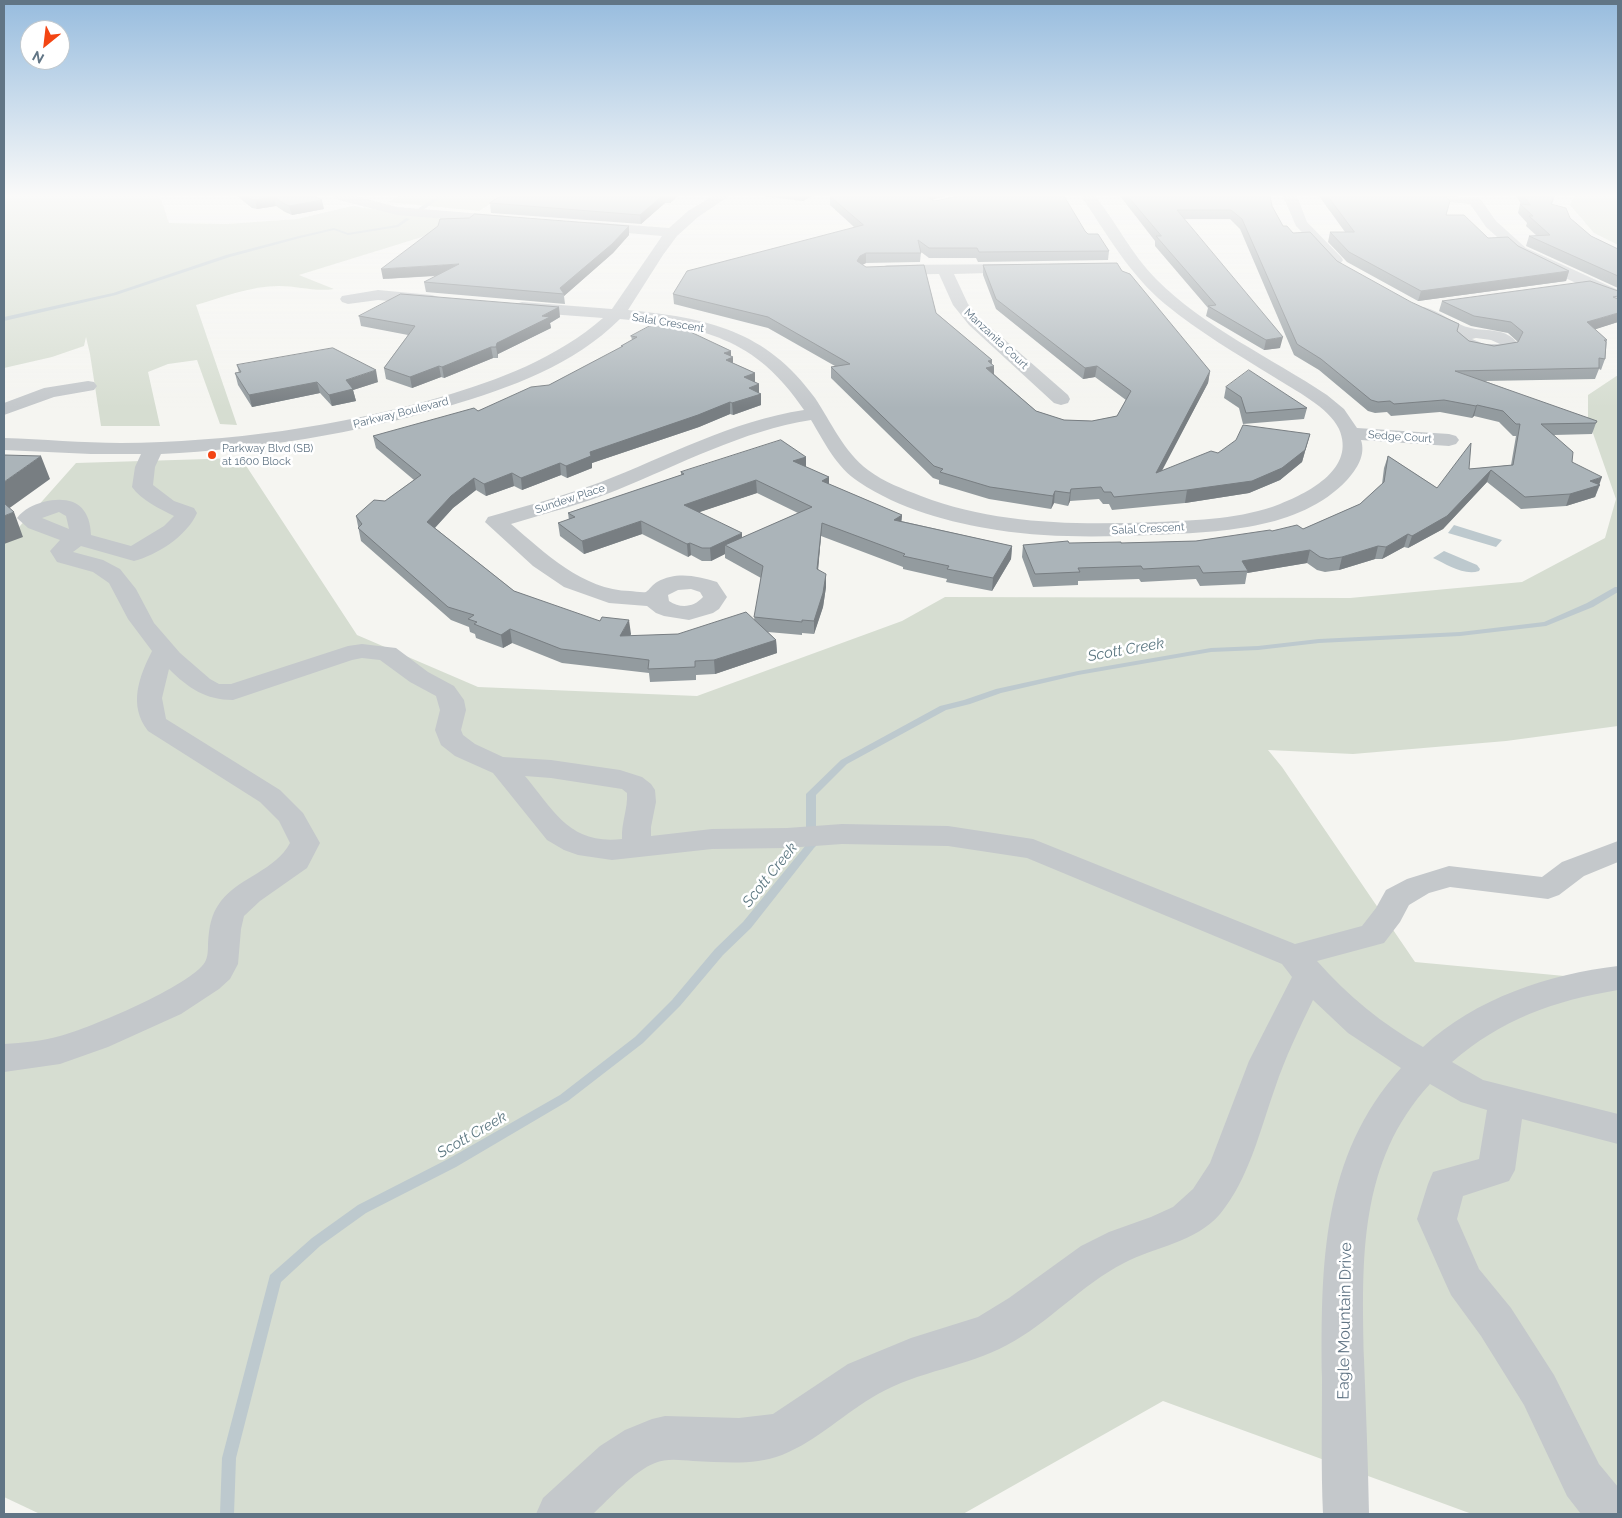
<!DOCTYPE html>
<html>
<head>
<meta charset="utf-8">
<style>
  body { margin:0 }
  #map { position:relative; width:1622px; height:1518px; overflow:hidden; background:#f5f5f1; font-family:Raleway,sans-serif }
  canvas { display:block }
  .frame { position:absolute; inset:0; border:5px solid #617585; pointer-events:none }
  .north { position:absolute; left:20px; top:20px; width:50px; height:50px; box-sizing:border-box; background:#fff; border:1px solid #c0c8ce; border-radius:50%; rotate:209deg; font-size:14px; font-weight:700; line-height:20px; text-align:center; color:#617585 }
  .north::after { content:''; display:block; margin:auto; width:18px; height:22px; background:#f34513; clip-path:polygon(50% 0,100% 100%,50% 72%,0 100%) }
</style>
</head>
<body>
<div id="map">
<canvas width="1622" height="1518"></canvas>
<div class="frame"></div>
<div class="north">N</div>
</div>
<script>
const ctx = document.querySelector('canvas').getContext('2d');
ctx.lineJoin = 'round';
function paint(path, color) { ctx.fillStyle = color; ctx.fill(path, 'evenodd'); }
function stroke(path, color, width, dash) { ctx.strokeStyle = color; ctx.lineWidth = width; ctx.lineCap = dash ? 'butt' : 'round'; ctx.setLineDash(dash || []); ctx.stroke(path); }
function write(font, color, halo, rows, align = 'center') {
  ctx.font = font + ' Raleway,sans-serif'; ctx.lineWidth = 5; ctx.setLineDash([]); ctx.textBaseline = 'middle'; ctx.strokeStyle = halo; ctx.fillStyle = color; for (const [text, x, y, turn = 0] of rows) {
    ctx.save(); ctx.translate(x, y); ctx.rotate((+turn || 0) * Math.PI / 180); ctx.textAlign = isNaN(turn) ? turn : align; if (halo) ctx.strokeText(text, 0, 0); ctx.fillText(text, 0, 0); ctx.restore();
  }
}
const green = new Path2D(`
  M4,196H160L169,223L227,224L297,219L352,206L452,220L422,237L299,275L334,289C315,292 298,286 279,286C251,286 223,297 196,305L237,425L220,424L197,360L168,364L148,372L160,426H101L90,354L86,337L84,346L52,357L4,368Z
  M399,196H502L479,211L388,202Z
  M1574,196H1618V245L1594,233L1570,205Z
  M1618,375V726L1506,741L1353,754L1268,750L1282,767L1415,962L1618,981V1514H1472L1163,1401L963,1514H40L4,1497V544L76,463L241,458L357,635L478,687L697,696L902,621L945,597L1350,598L1522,582L1605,538L1616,499L1588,419V395Z`);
const water = new Path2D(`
  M1454,525L1502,540L1496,547L1448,533Z
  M1444,551L1477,565L1480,569L1479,571C1464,576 1446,564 1433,558Z`);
const stream = new Path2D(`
  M438,196H443L423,210H419V208Z
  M406,218L410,219L398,227L348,235L334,230L300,238L230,257L116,295L4,321V317L113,293L226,255L299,236L334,228L348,233L397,225Z
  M1615,587H1618V592L1593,607L1546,626L1460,636L1319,643L1258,650L1211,652L1078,675L1001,693L970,704L946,710L847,764L816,795V846L814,848L751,928L723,955L680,1006L643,1043L568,1101L456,1167L366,1213L320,1246L281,1282L236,1458L234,1514H220L222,1458L270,1275L312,1238L358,1205L448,1159L560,1095L635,1037L672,1000L715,949L743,922L806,845V794L841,760L940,706L964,700L996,689L1078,671L1211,648L1258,646L1319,639L1460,632L1544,622L1587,603Z`);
const minor = new Path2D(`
  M333,196H355L397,207L508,216L515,220L508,224L397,215L335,199Z
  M713,196H729L698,217L677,236L663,255L628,310C707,318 766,330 815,398C831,422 844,452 868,470C884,482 903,489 921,496C997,525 1077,525 1157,522C1198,520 1242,519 1280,504C1310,492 1356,468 1339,429C1329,407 1294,390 1274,377C1237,354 1199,332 1165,304C1129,274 1107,234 1081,196H1095C1117,223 1131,254 1156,279C1205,328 1270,357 1327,395L1344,409L1357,428L1449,434L1456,436L1459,440L1456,444L1449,446L1361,440C1366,455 1357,469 1347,480C1299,531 1216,532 1152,535C1100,537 1048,538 997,530C951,523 899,509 859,482C836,467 825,443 811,420C742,431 681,464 617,490C583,504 547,513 511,524C545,553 583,590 630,591C634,591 642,593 646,592C649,590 653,584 657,582C677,571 697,576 717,582L727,597L719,609L713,613L689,620L664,616L656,613L647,606L609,603L564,587L533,566L485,522L488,517C526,506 564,496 601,482C668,456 732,421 804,410C755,337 703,327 620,319C574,365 510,388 449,406C355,434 259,449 161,454L155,467L153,485L174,501L194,508L197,513C187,536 157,555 134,561L81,546L73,552L103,560L120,569L136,589L154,623L180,653L210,679L219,684H231L348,646L362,644L396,648L428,672L454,686L464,700L466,710L461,730L463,735L475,744L503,757L551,760L620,770L642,777L651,784L655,790L656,802L651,827V836L712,829L787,828L842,824L948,826L1033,839L1295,944L1362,926L1376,908L1386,890L1407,879L1449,866L1542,877L1562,862L1618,841V862L1584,876L1559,895L1548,899L1450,887L1429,893L1409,905L1400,922L1384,943L1317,961C1348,996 1382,1024 1423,1047C1476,998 1549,974 1618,966V990C1553,1001 1502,1019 1452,1062L1483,1080L1618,1114V1144L1522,1119L1515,1170L1509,1181L1463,1196L1457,1219L1479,1269L1511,1308L1554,1375L1599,1464L1618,1487V1514H1581L1567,1496L1524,1405L1481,1336L1451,1295L1445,1282L1417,1219L1428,1184L1433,1172L1479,1159L1487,1110L1461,1102L1430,1084C1358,1162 1362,1260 1364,1359C1366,1411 1368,1462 1369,1514H1323C1321,1469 1322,1423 1322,1378C1321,1265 1321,1157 1401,1068L1348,1033L1313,1000C1299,1029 1285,1058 1275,1088C1260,1130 1249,1179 1220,1214C1195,1243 1156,1246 1124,1263C1081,1285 1049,1323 1007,1345C966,1367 919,1371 878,1394C844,1413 819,1440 782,1455C753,1466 723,1462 693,1461C681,1460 666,1458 655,1463C634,1471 609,1499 593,1514H536L543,1498L600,1446L625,1430L652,1419L665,1416L739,1418L773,1414L848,1364L911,1338L978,1317L1009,1298L1081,1246L1109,1232L1151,1217L1173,1207L1193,1189L1210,1163L1249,1061L1292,977L1282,964L1027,858L948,846L842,844L787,848L712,849L612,860L578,855L564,850L547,840L493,773L455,756L441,745L435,730L440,710L436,696L410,682L380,660L362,658L352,660L233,700C206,700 188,688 169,669L162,698L166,719L280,790L303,813L320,843L307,868L260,901L244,916L241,929L238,964L230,979L219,989L181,1014L108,1047L60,1064L4,1072V1044C23,1043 42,1041 60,1036C88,1029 192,985 205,962C208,957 208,949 208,944C209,927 211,914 221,901C240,877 276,870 290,843L279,821L260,802L148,731C128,705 139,677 152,651L128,619L109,583L93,572L57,562L50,551L60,540L28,528L17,518C24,509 33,505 43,502C72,495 90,505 91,535L131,546L164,526L174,516C160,509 141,500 132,487L135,467L141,454H91L4,450V438C43,439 82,443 121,443C229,442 337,427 441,397C499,380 557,358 603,318L522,312L516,310L514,307L516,304L522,302L612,309L662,236L591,230L586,229L584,226L586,223L591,222L669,228L688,211ZM59,512L66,516L69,529L42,518ZM691,589L700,592L703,597C694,607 681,609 669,601L668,595L678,590ZM525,776L551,778L622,789L627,793C628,809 621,823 622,839C570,845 554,811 525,776Z
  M1283,196H1297L1307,222L1341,257L1343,260L1341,263H1331L1296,226Z
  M1422,196L1479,197L1496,221L1526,248L1618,290V301L1584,287L1516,254L1486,227L1470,204L1429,200Z
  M1019,264L1024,266L1027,269L1024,272L954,274L968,304L981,319L1068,395L1070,399L1068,403L1061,405L1054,403L969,325L953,305L939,274L887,275L882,273L879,270L882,267L887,265Z
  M378,290L432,295L438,297L440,300L438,303L432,305L378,300L348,304L342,302L340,299L342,296Z
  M1424,307C1440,311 1455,325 1471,328C1488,332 1506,327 1518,344L1514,351C1496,357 1467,358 1455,340L1458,334L1418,315L1416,312L1418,309ZM1476,338L1491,340L1500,344H1484L1472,339Z
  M88,381L94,382L97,386L94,390L54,397L4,415V403L44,388Z`);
const wall = new Path2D(`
  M237,196H315L324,209L292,215L285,212L276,206L257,209L252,208Z
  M501,196H678L670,203H665L641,224L491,213L490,203Z
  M762,196H812L803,201Z
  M830,196H946L931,200L934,201L1085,231L1109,251L1108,260L978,262L976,258H929L921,252L920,262L866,263L862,265L936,313L992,360V364L994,374L1036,411L1064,420L1092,421L1117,416L1126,400L1095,377L1083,379L996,309L983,275V265L1122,271L1210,371L1208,383L1161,471L1218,453L1310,434L1302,462L1280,480L1249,493L1185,503L1112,510L1109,504H1103L1099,499L1070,501L1068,506L1054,503L1051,509L989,499L939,484V480L933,478L831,378V367L835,366L768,328L674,304L673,294L854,227L830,205Z
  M1120,196H1270L1272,206L1283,226L1337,261L1457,331L1469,341L1494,346L1518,342L1508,333L1471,326L1439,311L1442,301L1618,322L1595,329L1607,340L1605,359L1601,370L1599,369L1595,379L1485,381L1596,423L1592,434L1554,435L1572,462L1600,485L1595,497L1566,506L1521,509L1487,482L1443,529L1408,548L1404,547L1382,559H1375L1339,570L1325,572L1317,570L1307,563L1247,573L1245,584L1200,586L1196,579L1141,582L1139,579L1078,581V585L1033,587L1022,557L1023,545L1069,543H1121L1196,541L1272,531L1303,529L1360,504L1382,484L1384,468L1388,456L1437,488L1469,469L1511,465L1516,436H1513L1499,422L1474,416L1472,418L1440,412L1391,416L1387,412L1375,413L1368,411L1319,370L1294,355L1240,229L1230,219H1184L1280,348L1264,350L1206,316L1208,308L1155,246V241Z
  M1319,196H1445L1446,215L1488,238L1518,246L1569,271L1566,281L1418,301L1347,262L1328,242L1330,232H1345Z
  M1516,196H1555L1552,204L1591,236L1618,249V288L1526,246L1529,236H1537L1526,226L1527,223L1518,213L1520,204H1521Z
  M629,235L613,253L564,296L565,304L426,292L424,282L436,276L383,279Z
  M359,316L560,317L550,323L551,328L498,354V358H493L444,378L441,377L412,388L386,379L384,368L408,335L361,326Z
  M631,336L731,357L733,363L755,373V383L759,384V393L761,394V405L733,415L730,414L699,427L592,463V468L567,478L561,475L522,490L514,486L486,496L476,490L453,508L435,528L514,591L631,634L630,636L678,634L754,620L761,578L725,558V554L711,561H702L691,555L688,557L642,534L584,554L560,536L558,523L569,520L568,513L681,475V472L806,457V467L829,477V484L902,515L901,521L1012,546L1011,559L992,591L946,582L947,579L903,569V567L821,536L818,569L826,587L823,607L814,634L802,633V635L768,632L776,640L777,653L715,674L696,675V680L650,682L649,673L562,663L512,643L503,648L476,638L475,634L470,632L469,627L451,620L361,541L356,516L385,501L414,480L376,448L373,436L478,411L549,385L622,347L621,346L632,340ZM757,493L798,513L742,538L699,512Z
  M237,365L378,382L353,390L356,401L332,406L320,393L252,407L238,385L235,373H239Z
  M1226,387L1307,408L1304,419L1243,424L1239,408L1224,398Z`);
const shadedWall = new Path2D(`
  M662,196H664L665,203L641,224L640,215Z
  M669,196H678L670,203Z
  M803,196H812L803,201Z
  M926,196H946L927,201Z
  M274,197L276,206L257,209L255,200Z
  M322,200L324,209L292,215L289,206Z
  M629,226V235L613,253L564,296V294L560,288Z
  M866,253V263L860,266L857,261L860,256Z
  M459,264L460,274L383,279L381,269Z
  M1569,271L1566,281L1418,301L1421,291Z
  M559,307L560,317L550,323L551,328L498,354V358L496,347L497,343L542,316Z
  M1618,313V322L1584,333L1587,322Z
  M1283,337L1280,348L1264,350L1266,340Z
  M491,347L493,358L444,378L442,367Z
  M731,351V358L733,357V368L726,371L724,353Z
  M992,360L991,367L994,366V378L985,379L988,361Z
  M439,366L441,377L412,388L410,377Z
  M1097,366L1095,377L1083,379L1085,368Z
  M376,370L378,382L353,390L356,401L332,406L329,395L346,380Z
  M1210,371L1208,383L1154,486L1156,473Z
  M755,373V385L744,377Z
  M317,382L320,393L252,407L249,395Z
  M759,384V394H761V405L733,415L732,403L749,388Z
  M730,402V414L699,427L592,463V468L567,478L566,466L590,452Z
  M1477,405L1474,416L1472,418L1476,406Z
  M1310,434L1302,462L1280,480L1249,493L1185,503L1187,490Z
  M41,456L50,479L4,512V482Z
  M806,457V469L793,461Z
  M560,463L561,475L522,490L521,478Z
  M1491,470L1487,482L1443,529L1408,548L1412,536Z
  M512,473L514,486L486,496L484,484Z
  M829,477V489L822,481Z
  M1602,477L1595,497L1566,506L1570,494L1590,481Z
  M474,478L476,490L453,508L429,534L427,522L451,496Z
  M756,480L757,493L685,517L684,505Z
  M1071,489L1070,501L1068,506L1070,493Z
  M1055,491L1054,503L1051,509L1053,496Z
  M14,512L23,537L4,544V516Z
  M902,515L901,527L894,520Z
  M641,521L642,534L584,554L582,541Z
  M822,523L821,536L817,582V569Z
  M742,533V546L725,545V554L711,561L710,548Z
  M1408,534L1404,547L1382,559L1386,547Z
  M690,543L691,555L688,557L687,544Z
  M1012,546L1011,559L992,591L993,578Z
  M1378,546L1375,559L1339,570L1342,557Z
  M1310,550L1307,563L1247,573L1248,571L1242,561Z
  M826,574V587L823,607L814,634V621Z
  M629,620L631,634L621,650L620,636Z
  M510,629L512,643L503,648L501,635Z
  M776,640L777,653L715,674L714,660Z`);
const building = new Path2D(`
  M246,196H315L322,200L289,206L283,203L274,197L255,200L250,199Z
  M501,196H662L640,215L490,203Z
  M830,196H926L934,201L954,197L964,196H1064L1085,231L1088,234H1098L1109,251L979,252L977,248H929L918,240L921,253H866L860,256L857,261L866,267L924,265L936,313L992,360L988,361L994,366L986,368L1036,411L1064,420L1092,421L1117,416L1131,391L1097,366L1085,368L996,299L983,265L1117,263L1122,271L1130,274L1210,371L1156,473L1211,451L1218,453L1236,440L1243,425L1310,434L1305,450L1282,468L1252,481L1187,490L1114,497L1111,492H1104L1101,487L1071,489L1070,493L1055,491L1053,496L990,487L940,472L943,469L934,466L831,367L850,364L768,317L673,294L687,271L863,225Z
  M1128,196H1270L1272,206L1283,226H1287L1293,233L1310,232L1337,261L1411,302L1459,324L1457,331L1469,341L1494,346L1518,342L1523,332L1511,322L1474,316L1442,301L1590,281L1618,291V296L1613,297L1618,299V313L1587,322L1607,340H1604L1606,342L1605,359L1599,358V368L1455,371L1597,421L1596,423L1541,424L1573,452L1572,462L1602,477L1590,481L1600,485L1570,494L1525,497L1491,470L1447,516L1412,536L1408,534L1386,547L1378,546L1342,557L1328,559L1320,557L1310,550L1242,561L1248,571L1203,573L1199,566L1143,569L1141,566L1078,568L1080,572L1035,574L1023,545L1068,541L1069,543L1121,542V543L1196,541L1270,530L1272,531L1297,525L1303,529L1360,504L1384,482L1388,456L1437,488L1471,443L1469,469L1513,465L1520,424H1516L1503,411L1477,405L1476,406L1444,400L1394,404L1390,401L1378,402L1371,400L1321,359L1297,344L1242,219L1231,210H1177L1283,337L1266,340L1208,306L1216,305L1156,236H1161Z
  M1328,196H1445L1450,201L1446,215H1464L1488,238L1508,237L1518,246L1569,271L1421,291L1349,252L1330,232H1354Z
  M1524,196H1554L1551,204L1566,208L1570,218L1591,236L1618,249V276L1529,236L1550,235L1529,216H1533L1520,204L1530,205Z
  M475,214L629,226L612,244L560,288L564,294L424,282L459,264L381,269L438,226L440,219L469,218Z
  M401,294L559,307L542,316L550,317L497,343L496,347H491L442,367L439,366L410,377L384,368L415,326L359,316Z
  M663,319L731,351L724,353L733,357L726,360L755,373L744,377L759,384L749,388L761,394L732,403L730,402L698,415L590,452L591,456L566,466L560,463L521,478L512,473L484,484L474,478L451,496L427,522L514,591L600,621L602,617L629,620L620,636L678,634L746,612L776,640L714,660L695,661V667L648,669L649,660L561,649L510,629L501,635L474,624L477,622L468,619L474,615L448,607L358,528L362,524L356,516L374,500L385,501L421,475L373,436L474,408L478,411L531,387L549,385L623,346H621L637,337L631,336Z
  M333,348L376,370L346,380L353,389L329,395L317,382L249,395L235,373L241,372L237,365Z
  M1249,370L1307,408L1246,413L1241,397L1226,387Z
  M781,440L806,457L793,461L829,477L822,481L902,515L894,520L1012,546L993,578L947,569L949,566L903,556L905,554L822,523L817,569L826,574L823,593L814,621L802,620V622L754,617L763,566L725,545L812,507L756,480L684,505L742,533L710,548H702L690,543L687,544L641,521L582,541L558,523L575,517L568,513L684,474L681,472Z
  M4,455L41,456L4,482Z
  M4,503L14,512L4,516Z`);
const markers = [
  [212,455,5,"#f34513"]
];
const farStreetnames = [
  ["Salal Crescent",668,323,9],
  ["Manzanita Court",996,339,43],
  ["Parkway Boulevard",401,413,-14],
  ["Sedge Court",1400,437,4],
  ["Sundew Place",570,499,-18],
  ["Salal Crescent",1148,529,-3]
];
const farPoinames = [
  ["Parkway Blvd (SB)",222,449],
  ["at 1600 Block",222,462]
];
const waterNames = [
  ["Scott Creek",1126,650,-10],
  ["Scott Creek",770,875,-51],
  ["Scott Creek",472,1135,-30]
];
const nearStreetnames = [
  ["Eagle Mountain Drive",1345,1321,-89]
];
paint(green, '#d6ddd1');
paint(water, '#bdc9ce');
paint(stream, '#bdc9ce');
paint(minor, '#c4c8cb');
paint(wall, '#939b9f');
paint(shadedWall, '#787e82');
paint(building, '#abb4b9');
stroke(building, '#787e82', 1);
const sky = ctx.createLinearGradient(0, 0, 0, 408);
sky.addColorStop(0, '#97bcde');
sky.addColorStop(0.48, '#fafaf9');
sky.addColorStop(1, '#fafaf900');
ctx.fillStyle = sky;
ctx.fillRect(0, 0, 1622, 408);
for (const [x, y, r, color] of markers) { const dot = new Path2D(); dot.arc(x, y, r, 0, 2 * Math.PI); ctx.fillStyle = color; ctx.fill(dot); stroke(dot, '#fff', 2); }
write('11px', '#617585', '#fff', farStreetnames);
write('11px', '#617585', '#fff', farPoinames, 'left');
write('italic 15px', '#5d7882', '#fff', waterNames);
write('16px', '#617585', '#fff', nearStreetnames);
</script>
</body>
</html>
